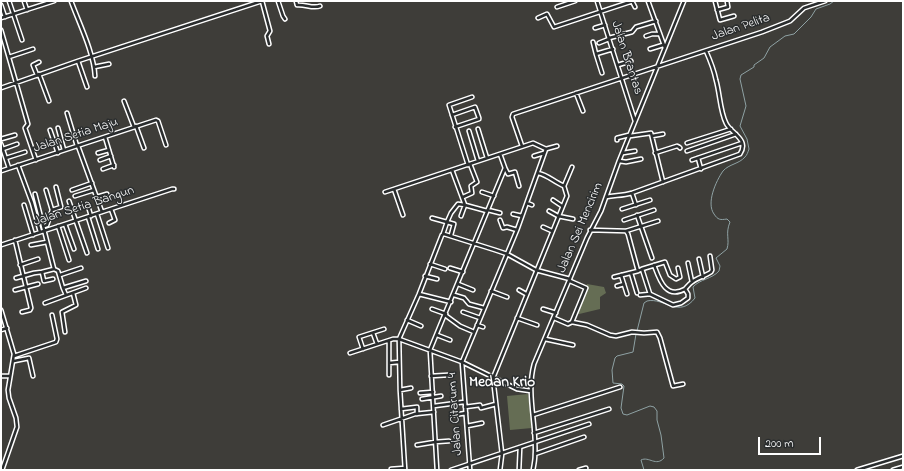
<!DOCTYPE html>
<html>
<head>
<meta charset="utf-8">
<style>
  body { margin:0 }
  #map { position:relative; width:904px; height:471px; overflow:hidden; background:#3e3d39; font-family:"Indie Flower",sans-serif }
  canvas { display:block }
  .frame { position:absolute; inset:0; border:2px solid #fff; pointer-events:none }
  .scale { position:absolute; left:758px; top:437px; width:63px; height:18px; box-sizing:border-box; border:2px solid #fff; border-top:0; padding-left:5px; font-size:12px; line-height:14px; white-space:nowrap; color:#fff; -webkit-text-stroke:3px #2a2d2e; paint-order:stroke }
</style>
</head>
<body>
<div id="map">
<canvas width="904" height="471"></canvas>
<div class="frame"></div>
<div class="scale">200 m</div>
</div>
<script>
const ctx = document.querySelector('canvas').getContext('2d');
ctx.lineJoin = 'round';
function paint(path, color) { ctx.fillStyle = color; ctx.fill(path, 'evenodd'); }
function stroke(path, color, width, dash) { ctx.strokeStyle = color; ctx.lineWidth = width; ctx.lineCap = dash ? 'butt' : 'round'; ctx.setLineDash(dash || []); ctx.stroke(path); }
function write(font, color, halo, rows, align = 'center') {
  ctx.font = font + ' "Indie Flower",sans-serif'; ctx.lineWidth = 3; ctx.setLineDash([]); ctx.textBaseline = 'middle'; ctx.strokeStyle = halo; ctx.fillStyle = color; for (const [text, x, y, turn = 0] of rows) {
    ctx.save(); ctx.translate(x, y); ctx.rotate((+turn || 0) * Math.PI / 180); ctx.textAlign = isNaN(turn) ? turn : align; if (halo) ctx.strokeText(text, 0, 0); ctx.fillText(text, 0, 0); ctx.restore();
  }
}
const green = new Path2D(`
  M587,284L604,287L606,293L600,297V309L575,315Z
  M528,394L532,428L510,430L507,396Z`);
const stream = new Path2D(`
  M637,331L644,303L647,301C664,297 679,319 695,298L693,287C700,279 712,279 719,271L720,266L716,258L727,249C730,239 725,234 730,222L727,219C720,220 718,220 714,214C706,203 716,181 723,171C729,164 739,164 745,157C747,155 748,152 749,149L747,139L740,126L746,106L740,79L741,75L754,67V65L764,58L770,47L785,36L794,34L811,17L816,9L830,4L834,1
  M636,334L633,352L617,356L615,358L612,370L613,383L622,384L624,386L621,408L623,414L627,415L650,406L654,407L657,411V420L661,435L664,458C656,467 649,456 641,460L644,470`);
const minor = new Path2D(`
  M9,1L22,40
  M24,1L27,10
  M71,1C79,23 94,53 95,76
  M262,1L270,31L267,36L269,44
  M278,1L283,16L285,19
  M296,1L297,5C305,4 313,9 320,6
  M597,1L635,121
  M632,1L635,7
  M648,1L665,48
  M715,1L720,20L734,16
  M1,5L5,17
  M557,7L575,1
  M717,10L728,7L727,1
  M1,18L54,1
  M538,18L547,14L554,27L633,1
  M595,28L605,25
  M1,30L28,124L25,128L36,160
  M646,36L652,34H660
  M609,38L632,32L636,27L656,21
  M593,42L596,54
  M599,43L609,39
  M650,49L663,45
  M9,57L33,49
  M78,61L87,87
  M618,65L631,61
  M94,67L109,64
  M602,73L596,54L613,49
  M39,74L49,101
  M37,75L33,65L39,62
  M1,88L78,61L262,1
  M576,93L583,111
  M124,101L134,127
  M67,113L77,146
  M452,115L475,107L479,118V119L455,127
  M136,126L144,148
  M58,128L64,150
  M478,129L487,158
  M50,130L58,153
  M469,131L478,161
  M630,136L651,133L663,182
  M652,136L663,134
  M105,137L114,167
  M1,139L15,135
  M617,140V138L629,135
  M687,143L731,129
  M1,144L9,168
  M78,146L102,212
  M522,146L512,117L513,114L762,32L790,21L804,8L825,1
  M3,149L17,144
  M546,149L557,146
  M687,151L736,134
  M98,153L109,150
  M623,153L635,151
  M655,153L677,146L679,147L680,148
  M534,156L544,153
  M6,158L25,152
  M698,158L701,169
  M100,160L111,156
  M692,160L742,143
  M619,161L626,162L641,159
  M18,165L32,203L40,232
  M468,165L449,105L472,97
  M505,168L508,174L515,172L519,186
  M103,169L114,165
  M452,170L465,205L461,216
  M1,171L156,120L158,121L166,145
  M564,186L572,167
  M394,189L403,215
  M46,190L52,210
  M72,190L92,183
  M385,192L533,143L546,149L517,230L462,362L470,470
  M482,192L494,196
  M632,193L636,205
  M35,194L54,269L42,272L44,281L53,279
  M75,196L94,190
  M97,197L107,194
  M463,197L472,193L471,186L477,182L470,164
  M606,197C615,195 622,196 632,193L740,154C750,139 730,133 726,123C720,111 720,94 716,80C714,70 710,60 706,51
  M553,200L562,206
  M69,201L87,253
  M527,203L532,205
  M24,205L33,235
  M88,206L91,216
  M622,209L650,200
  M488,210L500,213
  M549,211L558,216L573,219
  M97,214L108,248
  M513,214L522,216
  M637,215L652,258
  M88,217L98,249
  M432,218L454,224L451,235
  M500,220L503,228L507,227L517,230
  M624,220L654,210
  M447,222L451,213L458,204L465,205L487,211
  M109,223L115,220L111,209
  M65,224L74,249
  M44,226L47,225L52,210L61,207L56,187
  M58,226L69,260
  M543,227L552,231
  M590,230L626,231L658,221
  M626,231L628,234L638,271L642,269L650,294L673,305L681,303L688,298V294L685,289
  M443,234L447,222
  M15,240L31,308L30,310L22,312
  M1,245L172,189H174
  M31,245L47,242
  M699,259L703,277
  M688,263L692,282
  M430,264L445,269
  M20,265L38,259
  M654,265C659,278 665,300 685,289C687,287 689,284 692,282C697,278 705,276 711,272L712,270L710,256
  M450,268L463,272
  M54,269L58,271L63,288L86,281
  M642,269L665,262L670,275L676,279L680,277L678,268
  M631,273L637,293
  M60,275L81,268
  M621,275L627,294
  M425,276L437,279
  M614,277L638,271
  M16,278L34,273L42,272
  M570,281L586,288L572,322L587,325L610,335L616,336L632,332L644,333L657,332L660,338L673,386L683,384
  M458,284L473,290
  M617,286L624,284
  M63,288L66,295
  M15,290L38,284
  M519,290L526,294
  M491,291L507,297
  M419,294L451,302
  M454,295L464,298L469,304L484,308
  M640,295L650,294
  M45,303L86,288
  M432,309L446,314
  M543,309L556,313
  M1,310L14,354L8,390L9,398L16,418L17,427L2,470
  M463,312L480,318
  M445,315L460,326L474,332
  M517,318L537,325
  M554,318L568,324L572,322
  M407,320L421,326
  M477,325L483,327
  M1,330L7,328
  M65,332L62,312L76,305L73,293
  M373,333L377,344
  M437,335L450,340
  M545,339L573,345
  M363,349L359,337L384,329
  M350,353L393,339H399L462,362L517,389L531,391
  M14,356L56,342L57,339L52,315
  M14,361L29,358L33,376
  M389,363L399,362
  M389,375V341
  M1,376H10
  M431,376L448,375
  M400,390L411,388
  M420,393L433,392
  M422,399L441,396
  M434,406L464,402
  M465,407L480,405L481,408L496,404
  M401,409L417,407V414
  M454,415L466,413
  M533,415L620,387
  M383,425L415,414L434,412
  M467,426L482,423
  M534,433L609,409
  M417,445L435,442L449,441
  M535,454L584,437
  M391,469L405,468
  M405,470L400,390L399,339L419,294L442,235L444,234L495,250L507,254L536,270L570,279
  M437,470L430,350L505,168L500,154
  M451,470L589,424
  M500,470L502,454L493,378L567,196L564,186C554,182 548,175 538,173
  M519,470L520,447
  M533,470C534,465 535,460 535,455C537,425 526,394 534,364L587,238L601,211L619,161L684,1
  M579,470L586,468
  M857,470L903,456
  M893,470L903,467`);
const streetNames = [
  ["Jalan Pelita",741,28,-19],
  ["Jalan Brantas",626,58,72],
  ["Jalan Setia Maju",76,136,-18],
  ["Jalan Setia Bangun",84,207,-18],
  ["Jalan Sei Mencirim",581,228,-67],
  ["Jalan Citarum 4",456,414,-94]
];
const quarterNames = [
  ["Medan Krio",502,384]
];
paint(green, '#656d54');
stroke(stream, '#8fa2a4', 1);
stroke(minor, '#fff', 5.5);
stroke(minor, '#2a2d2e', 2.5);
write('13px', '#fff', '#2a2d2e', streetNames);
write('bold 15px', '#fff', '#2a2d2e', quarterNames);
</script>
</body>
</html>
